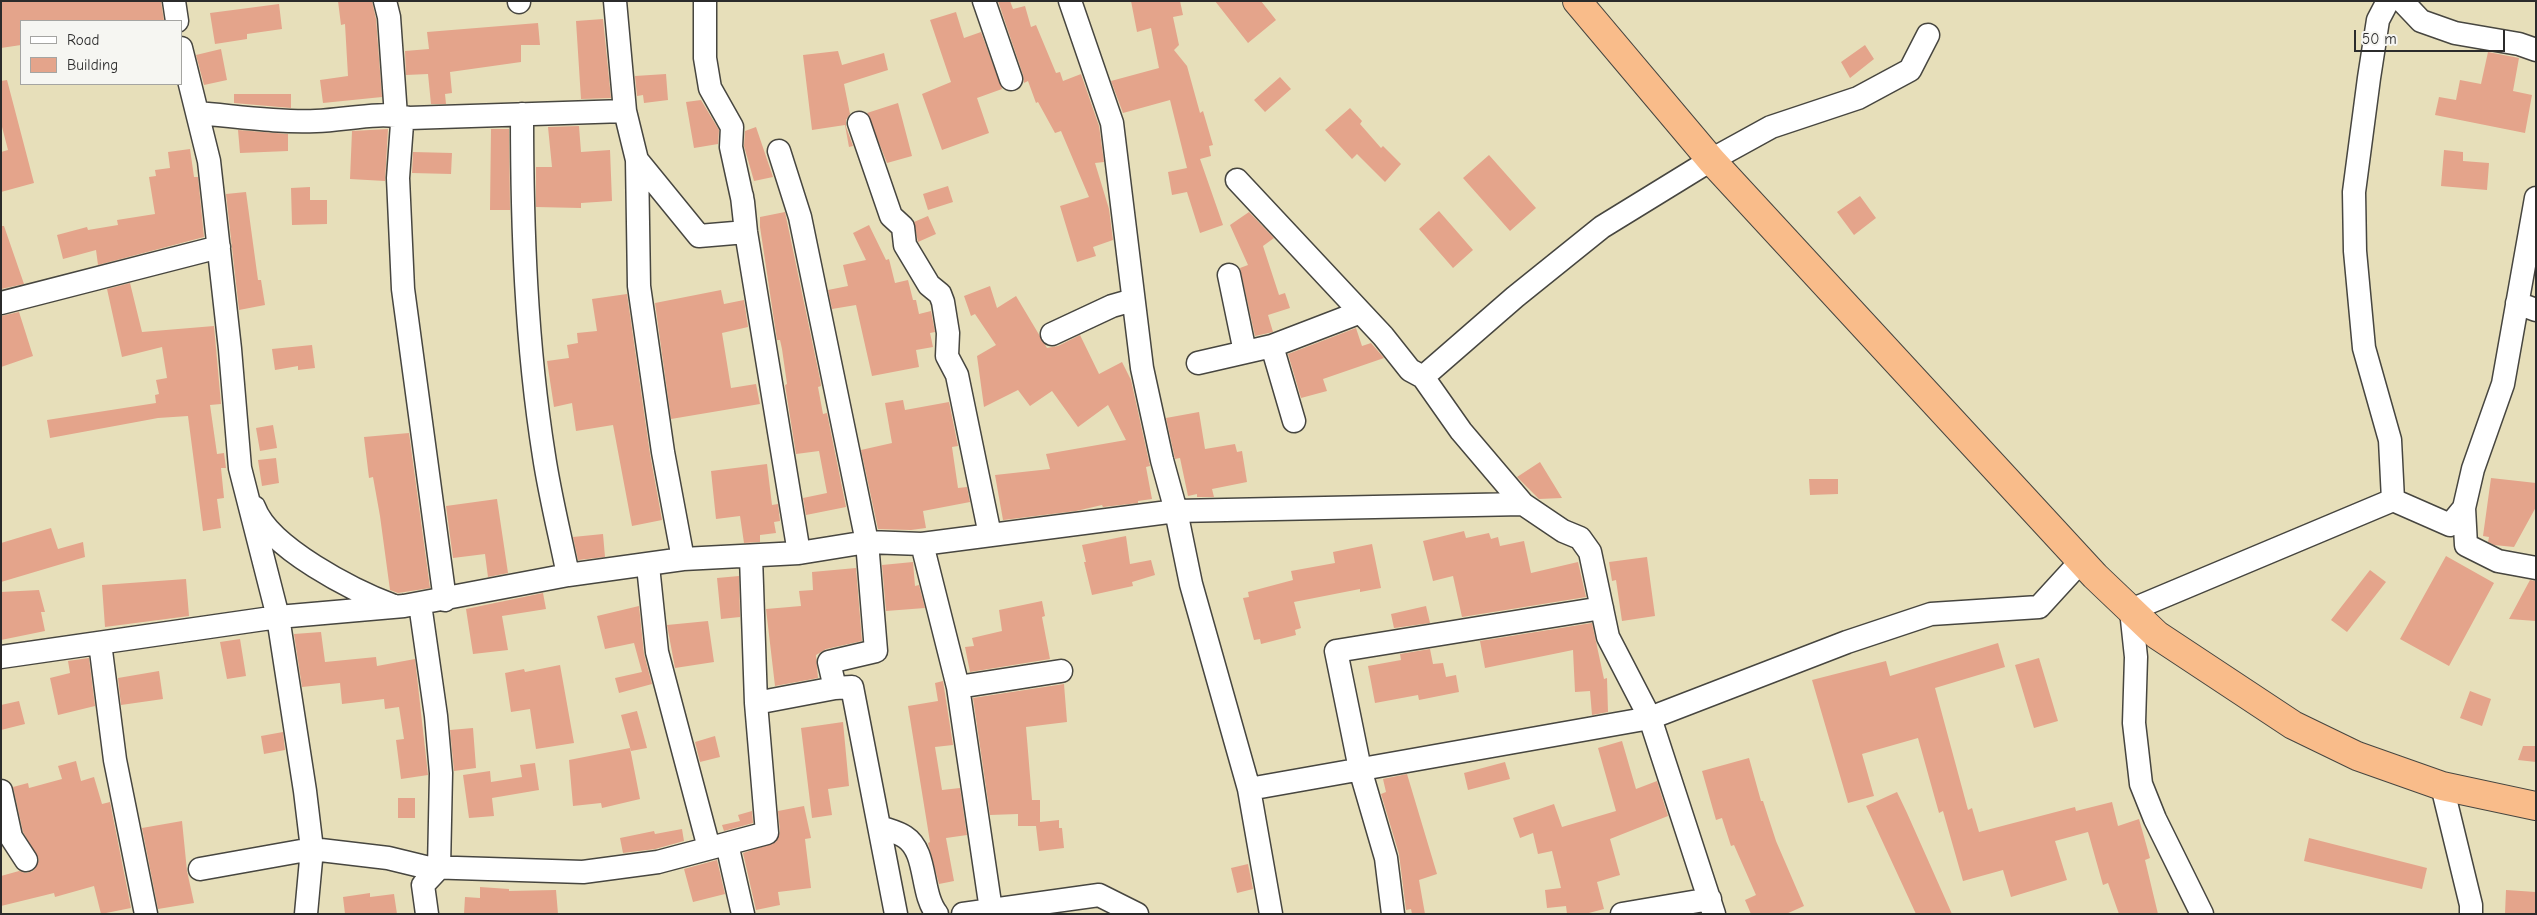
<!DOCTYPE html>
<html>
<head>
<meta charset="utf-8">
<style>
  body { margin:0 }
  #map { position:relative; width:2537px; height:915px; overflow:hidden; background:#e7dfba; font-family:"Comic Neue",sans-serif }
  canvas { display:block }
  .frame { position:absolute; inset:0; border:2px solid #2b2b2b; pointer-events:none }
  .legend { position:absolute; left:20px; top:20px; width:162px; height:65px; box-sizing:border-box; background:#f6f6f2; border:1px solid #a5a5a2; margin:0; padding:6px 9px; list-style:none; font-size:15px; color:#2b2b2b }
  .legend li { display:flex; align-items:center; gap:10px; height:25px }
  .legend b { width:25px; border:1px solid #a5a5a2 }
  .scale { position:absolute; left:2354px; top:30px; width:151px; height:22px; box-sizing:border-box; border:2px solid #2b2b2b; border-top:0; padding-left:6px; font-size:15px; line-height:18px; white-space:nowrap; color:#2b2b2b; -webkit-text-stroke:4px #f6f6f2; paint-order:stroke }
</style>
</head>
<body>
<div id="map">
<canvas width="2537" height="915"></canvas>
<div class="frame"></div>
<ul class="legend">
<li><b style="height:6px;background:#fff"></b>Road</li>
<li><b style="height:14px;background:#e4a48b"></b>Building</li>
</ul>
<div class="scale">50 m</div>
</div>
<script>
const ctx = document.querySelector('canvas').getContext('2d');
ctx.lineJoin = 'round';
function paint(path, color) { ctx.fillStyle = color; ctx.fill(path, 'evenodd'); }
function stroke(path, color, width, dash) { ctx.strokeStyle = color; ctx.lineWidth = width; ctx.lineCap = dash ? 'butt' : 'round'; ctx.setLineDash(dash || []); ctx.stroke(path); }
const building = new Path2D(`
  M1,1H161L164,21H21V45L1,48Z
  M338,1H372L376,19L382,97L323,103L320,80L348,76L345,24L341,25Z
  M998,1H1010L1013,9L1025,6L1031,27L1036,25L1056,73L1060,72L1063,81L1081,74L1099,126L1104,162L1095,163L1109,209L1113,240L1093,247L1096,256L1077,262L1060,206L1089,197L1061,131L1055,133L1038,102L1036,103L1028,81L1024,83L1023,75Z
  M1131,1H1180L1183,15L1173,17L1179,45L1174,50L1187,66L1200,113L1203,111L1213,145L1209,146L1211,156L1200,159L1223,225L1200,233L1187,192L1172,195L1168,172L1187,168L1170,100L1123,113L1111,81L1159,68L1151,28L1137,32Z
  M1215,1H1261L1276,20L1248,43Z
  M279,4L282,29L247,34V39L215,44L210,13Z
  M956,12L964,38L981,32L1002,89L977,98L989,133L942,150L922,94L951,82L930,20Z
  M603,19L611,98L581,99L576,21Z
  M538,23L540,45H521V62L450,72L452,93L445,94L446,104H431L428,74L406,75L405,51L429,49L427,32Z
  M1865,45L1874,59L1850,78L1841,62Z
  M221,49L227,80L204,85L196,55Z
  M838,51L842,65L884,53L888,70L844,84L850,114L846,120V127L853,146L849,147L845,125L812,130L803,55Z
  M2488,52L2519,58L2513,91L2532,95L2525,133L2435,115L2439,97L2456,100L2460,80L2481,84Z
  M666,74L668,100L644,103L643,95L637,96L635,76Z
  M1280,77L1291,89L1265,112L1254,100Z
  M7,80L34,183L1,192V152L8,150L1,123V81Z
  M234,94H291V108L234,103Z
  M701,100L719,130L718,144L694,148L686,102Z
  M898,103L912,156L887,163L867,113Z
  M1350,108L1362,121L1360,124L1381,148L1383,146L1401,164L1385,182L1357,154L1352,159L1325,130Z
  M579,126L581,152L610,150L612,201L581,203V208L536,207V167H552L548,127Z
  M756,127L773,177L754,181L744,146L745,131Z
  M388,129L385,181L350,179L352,131Z
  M491,129H509L510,210H490Z
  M238,130L288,134V151L240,153Z
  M190,149L194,177H198L204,237L98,265L96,250L63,259L57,235L87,227L88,230L118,225L117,220L155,214L149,177L156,176L155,170L170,168L168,152Z
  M2444,150L2463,152V161L2489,163L2487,190L2441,186Z
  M413,152L452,153L451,174L412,173Z
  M1489,155L1536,208L1510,231L1463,178Z
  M948,186L953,202L928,210L923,194Z
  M310,187V200H327V224L292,225L291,188Z
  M246,192L258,280H261L265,305L239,310L226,194Z
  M1860,196L1876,218L1854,235L1837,212Z
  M1439,211L1473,250L1453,268L1419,229Z
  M785,212L820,379L821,386L818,387L823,414L827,413L846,507L806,515L803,498L827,493L819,451L796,454L785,385L787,384L782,349L780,340H777L760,227V217Z
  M1249,212L1274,238L1263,246L1279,295L1285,293L1290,308L1268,315L1273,332L1255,336L1240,268L1248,265L1230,225Z
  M928,216L936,234L918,242L914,222Z
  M869,225L886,260L889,259L895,283L908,280L913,300H916L919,314L931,311L935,332L930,333L933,347L916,350L919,367L872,376L856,305L832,309L828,290L848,286L843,265L866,260L853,233Z
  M1,226H4L24,284L1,289Z
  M130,283L142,332L214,326L221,404L210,405L217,454L224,453L226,468H221L224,498L217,499L221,528L203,531L188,416L158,418L50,438L47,420L156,403L155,395L159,394L156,380L167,378L162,347L122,357L107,289Z
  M990,286L997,308L1016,296L1047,348L1058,346L1080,335L1099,374L1122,362L1131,380L1150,466L1146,467L1152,499L1138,501V503L1103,507L1102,505L1076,511L1003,520L995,475L1050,469L1046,454L1126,440L1108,405L1078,427L1052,391L1030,406L1018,390L984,407L977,356L996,345L975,314L971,316L964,296Z
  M721,290L724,304L744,300L748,327L722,333L731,388L756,384L760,404L671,419L655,303Z
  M627,294L650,454L662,520L632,526L613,425L576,431L572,403L554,407L547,361L569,358L567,345L578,343L577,333L597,331L592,299Z
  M19,312L33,356L1,367V316Z
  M1356,328L1362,346L1371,343L1384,358L1323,379L1327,391L1301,398L1288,354Z
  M312,345L315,368L298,370V366L275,370L272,349Z
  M903,400L905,410L949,402L958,446L952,447L958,488L967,487L970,502L923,511L926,528L911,530L878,529L861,450L892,443L885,403Z
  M1199,412L1205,449L1235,444L1237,452L1242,451L1247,482L1212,489L1214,497H1197V494L1188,496L1180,458L1175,459L1166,418Z
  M273,425L277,448L260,451L256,428Z
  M409,433L430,588L398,593L390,590L380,516L373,477L369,478L364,437Z
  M276,458L279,483L262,486L258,460Z
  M1540,462L1562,498L1539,499L1517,477Z
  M767,464L772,505L778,504L780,521L774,522L776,533L760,535V542L744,543L740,516L716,519L711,471Z
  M2491,478L2536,483V507L2514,547L2494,545L2488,542L2489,537L2483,536Z
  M1809,479H1838V494L1810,495Z
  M497,499L508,573L488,577L485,554L453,558L446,506Z
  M51,528L58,549L83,542L85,557L1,582V543Z
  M1464,531L1466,538L1489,533L1491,539L1498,537L1500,546L1524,541L1531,573L1578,562L1586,597L1462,617L1453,576L1433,581L1423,541Z
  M603,534L605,557L578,560L573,537Z
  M1126,536L1130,564L1151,560L1155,575L1132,582L1133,586L1092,595L1084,562H1086L1082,545Z
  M1372,544L1381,588L1360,592V589L1294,602L1301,628L1295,630L1296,635L1261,644L1260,639L1254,640L1243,598L1249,597L1248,592L1293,580L1291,571L1335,563L1333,552Z
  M2446,556L2494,583L2449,666L2400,639Z
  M1647,557L1655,616L1622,621L1616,580L1612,581L1609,562Z
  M913,562L915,586L919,585L925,608L886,611L882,565Z
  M856,568L862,641L826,649L816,655L818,678L775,686L766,609L801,606L799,591L813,590L812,572Z
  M2370,570L2386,582L2347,632L2331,620Z
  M739,576L740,617L721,619L717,578Z
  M186,579L189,616L105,627L102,585Z
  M2530,580L2536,581V621L2509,619Z
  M39,590L45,612H41L45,631L1,640V592Z
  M543,593L546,609L502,616L508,650L473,654L466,609Z
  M1042,601L1045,616L1042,617L1050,659L970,672L965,647L974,646L972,638L1002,631L999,610Z
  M639,606L644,654L652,684L619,693L615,678L642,672L634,643L605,649L597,616Z
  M1426,606L1430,623L1394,628L1391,614Z
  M708,621L714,662L675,668L667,625Z
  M1592,623L1604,679L1607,678L1608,712L1592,715L1590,691L1575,692L1573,650L1485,668L1480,641Z
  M321,632L325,662L376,657L377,666L415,659L428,775L401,779L396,740L404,739L399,707L385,709L384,699L342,704L340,683L302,687L294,634Z
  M240,639L246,676L227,679L220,642Z
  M1998,643L2005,667L1935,688L1968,810L1972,808L1979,832L2075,807L2076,811L2112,802L2118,826L2139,819L2150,858L2145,860L2158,914H2119L2108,883L2103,885L2088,832L2055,841L2067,880L2011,897L2003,870L1963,881L1943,811L1939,813L1918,738L1862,754L1874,796L1848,803L1812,680L1886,661L1890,676Z
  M1430,649L1433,664L1443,663L1446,677L1456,675L1459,692L1419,700L1418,695L1375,703L1368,666L1401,660L1400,654Z
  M89,658L95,706L58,715L50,678L70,673L68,661Z
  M2039,658L2058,721L2034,728L2015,665Z
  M560,665L574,743L536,749L530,709L511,712L505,673L524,669L525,672Z
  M159,671L163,699L121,705L118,678Z
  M943,681L953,745L935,747L942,790L960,788L967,835L946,838L954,881L939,884L928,843L930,842L908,706L938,701L935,683Z
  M1064,684L1067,722L1026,727L1032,800H1040V822L1059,820V828H1062L1064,848L1039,851L1036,826H1018V814L990,815L973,698Z
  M2470,691L2491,699L2482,726L2460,718Z
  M19,701L25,724L1,730V705Z
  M637,711L647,748L631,751L621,715Z
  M843,722L849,786L828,789L832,815L812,818L801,728Z
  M473,728L476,768L454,771L450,730Z
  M283,732L285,750L264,754L261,736Z
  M715,736L720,757L700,762L695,742Z
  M1622,741L1636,789L1657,781L1668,816L1610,839L1620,875L1597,882L1604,909L1585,914H1567L1566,906L1547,908L1545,890L1561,888L1552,851L1538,854L1533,833L1520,838L1513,818L1554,804L1562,827L1616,811L1598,748Z
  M2523,746H2536V762L2518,760Z
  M630,748L640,799L602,808L601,803L573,806L569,760Z
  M1749,758L1761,801H1763L1776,841L1804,906L1786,914H1751L1745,900L1756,895L1734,845L1731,846L1722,818L1716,820L1702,771Z
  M76,761L81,781L94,777L102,804L110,802L131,908L101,914L94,886L55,897L54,893L1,906V876L19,871L26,873L33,871L39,860L23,832L13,787L28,783L29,788L62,779L58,766Z
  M1505,762L1510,779L1468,790L1464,773Z
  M535,763L539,790L492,798L494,816L469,818L463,775L490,771L491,782L522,777L520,765Z
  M1407,774L1437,874L1419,880L1425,914H1412L1411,909L1406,910L1399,854L1381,794L1386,792L1383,779Z
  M1897,792L1907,813L1952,914H1916L1866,806Z
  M398,798H415V818H398Z
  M804,806L811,838L805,839L811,888L778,892L780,905L756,910L743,853L776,842L780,832L778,811Z
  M752,811L753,823L724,831L722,825L740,821L738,815Z
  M182,821L187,871L194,903L158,909L142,828Z
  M682,829L684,841L655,849L623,853L620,838L654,831L655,834Z
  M2309,838L2427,868L2422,889L2304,861Z
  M717,860L725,894L693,902L684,869Z
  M1248,864L1253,889L1237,893L1231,868Z
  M480,887L509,889V891L556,890L558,914H464L465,897L480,898Z
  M2506,890L2536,892V914H2505Z
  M370,893V897L394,894L397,914H345L343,897Z`);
const minor = new Path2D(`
  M174,1L177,21
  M385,1L389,17L396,116L402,124L398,178L403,289L445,600
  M519,1V2
  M615,1L625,111L637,160L639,286L663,452L683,559
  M705,1V58L710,88L732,127L731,147L743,202L746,232L742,196
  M984,1L1011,79
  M1070,1L1112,123L1142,368L1162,460L1176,511L1191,584L1249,789L1271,914
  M2402,1L2421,21L2455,33L2519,44L2536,50
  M181,48L209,161L230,349L240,468L278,617L305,791L312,849L306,914
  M197,113C234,116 279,123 316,121C347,120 378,111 409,118L625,111
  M522,114C522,228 526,343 544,456C550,496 560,535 568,575
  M859,123L891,216L903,227L905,245L929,285L940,294L943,302L948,333L947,356L957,375L990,535
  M779,151L800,217L867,542L876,651L829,662L835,688L852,687L896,914
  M637,160L699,236L746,232L799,553
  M1237,180L1383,336L1410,370L1423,377L1461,431L1523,504L1563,531L1580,538L1590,552L1608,637L1650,718L1714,914
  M2536,198L2503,384L2473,469L2464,508L2466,545L2498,561L2536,568
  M1229,275L1245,352
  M1,303L219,247
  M2517,303L2536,310
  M1052,334L1112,306L1133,300
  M1272,346L1294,421
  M1198,363L1272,346L1358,313
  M1423,377L1515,297L1602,227L1711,160L1771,127L1858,98L1910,70L1928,35
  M2393,500L2450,525L2464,508
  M254,507C269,548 354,591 394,606
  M922,544L958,687L991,910
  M648,566L657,652L709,848
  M420,604L436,716L441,773L439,868L423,885L427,914
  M100,643L115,760L146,914
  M1,657L278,617L404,606L568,575L683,559L799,553L867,542L922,544L1176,511L1523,504
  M958,687L1061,671
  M756,703L835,688
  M2442,786L2471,905V914
  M1249,789L1650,718L1847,642L1931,614L2039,607L2082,560
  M1,791L11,837L26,860
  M880,827C888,830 898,832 905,837C928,852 920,893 937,914
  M727,844L743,914
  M200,869L312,849L388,858L425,867L583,872L658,862L767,833L756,703L751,557
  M963,914L1099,895L1137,914
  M1393,914L1386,858L1360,769L1336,651L1602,608
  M1622,914L1710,899
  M2202,914L2155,819L2141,784L2134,723L2136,657L2131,610L2393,500L2390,440L2364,348L2355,251L2354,192L2369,78L2378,20L2388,1`);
const highway = new Path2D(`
  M1577,1L1711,160L2095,576L2157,635L2293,725L2357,756L2442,786L2536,806`);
paint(building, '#e4a48b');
stroke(minor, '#474640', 25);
stroke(highway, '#474640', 30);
stroke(minor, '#fff', 22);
stroke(highway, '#f9bc8a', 28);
</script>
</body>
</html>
